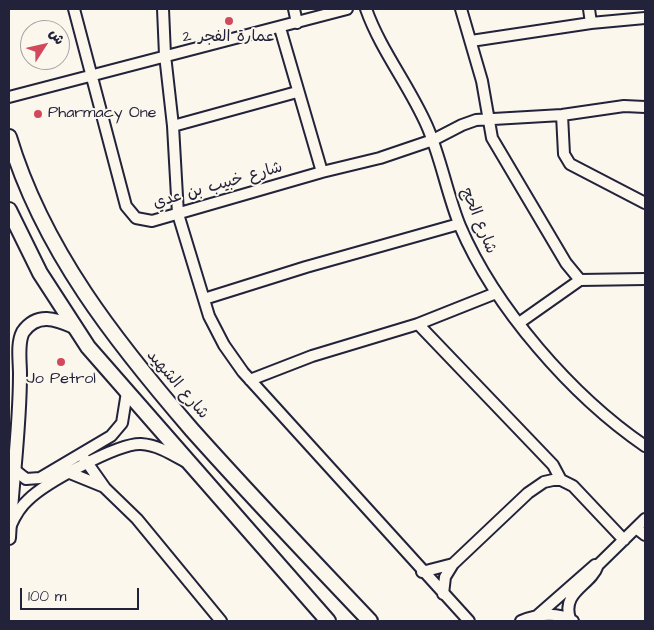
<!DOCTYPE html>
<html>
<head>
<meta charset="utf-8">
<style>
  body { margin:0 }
  #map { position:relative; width:654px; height:630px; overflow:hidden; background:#fbf7ec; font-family:"Architects Daughter","Playpen Sans Arabic",sans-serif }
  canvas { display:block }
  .frame { position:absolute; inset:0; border:10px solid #22223b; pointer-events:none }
  .north { position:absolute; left:20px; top:20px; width:50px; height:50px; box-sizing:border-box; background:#fbf7ec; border:1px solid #a4a2a5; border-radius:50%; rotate:55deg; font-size:14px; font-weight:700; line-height:20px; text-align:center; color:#22223b }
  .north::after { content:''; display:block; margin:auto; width:18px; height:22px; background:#d1495b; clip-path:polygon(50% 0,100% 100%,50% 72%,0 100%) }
  .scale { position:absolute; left:20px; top:588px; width:119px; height:22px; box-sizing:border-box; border:2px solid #22223b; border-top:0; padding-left:6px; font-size:15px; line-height:18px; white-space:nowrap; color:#22223b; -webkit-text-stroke:4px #fbf7ec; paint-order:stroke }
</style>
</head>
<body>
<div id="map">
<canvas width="654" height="630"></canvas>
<div class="frame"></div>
<div class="north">ش</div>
<div class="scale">100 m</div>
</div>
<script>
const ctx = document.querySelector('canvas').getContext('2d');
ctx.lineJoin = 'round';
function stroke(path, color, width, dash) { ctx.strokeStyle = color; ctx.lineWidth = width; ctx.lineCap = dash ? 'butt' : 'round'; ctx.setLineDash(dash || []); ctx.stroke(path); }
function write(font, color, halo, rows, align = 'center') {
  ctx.font = font + ' "Architects Daughter","Playpen Sans Arabic",sans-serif'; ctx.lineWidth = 4; ctx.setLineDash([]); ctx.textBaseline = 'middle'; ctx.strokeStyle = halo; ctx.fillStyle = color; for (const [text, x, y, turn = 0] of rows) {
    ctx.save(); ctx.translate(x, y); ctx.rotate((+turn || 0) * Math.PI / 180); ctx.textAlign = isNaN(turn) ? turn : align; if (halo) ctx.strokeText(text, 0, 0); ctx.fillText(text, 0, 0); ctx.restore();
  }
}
const minor = new Path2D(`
  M74,9L126,206L136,218L152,221L322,172L380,158L433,140L462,125L476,120L562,115L624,106L645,107
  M163,9L165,55L173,126L178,214L209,316L224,345L243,372L469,621
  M294,9L297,23
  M366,9C381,51 409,85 427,126C441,158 447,194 460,226C495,308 572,396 645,446
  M461,9L482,81L492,138L566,263L580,280L645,279
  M589,9L591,23
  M280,28L322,172
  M471,41L591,23L645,18
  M9,97L347,9
  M562,115L564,154L570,164L645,203
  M173,126L297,92
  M204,299L306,267L459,224
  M519,323L580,280
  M418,324L553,465L561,480
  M250,380L312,356L418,324L496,293
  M81,454L105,488L137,519L221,621
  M16,471L26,479L40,478L111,436L122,423L127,392
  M70,473L102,486
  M11,525C15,516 20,507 28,500C45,483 118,443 141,444C157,445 170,453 184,461
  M636,528L645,535
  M422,572L453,564
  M443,594L445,577L453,564L528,493L544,482L553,480H561L573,486L624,540
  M538,615L595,565
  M570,619C561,591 591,586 598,565L645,519
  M521,621C538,614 556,611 573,621`);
const major = new Path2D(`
  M9,538C12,483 20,429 20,374C20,361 17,343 23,332C37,312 56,319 74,327`);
const highway = new Path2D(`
  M9,137C43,250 116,342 192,430C250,495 310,558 370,621
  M9,210L40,273L88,347L328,621`);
const markers = [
  [229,21,5,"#d1495b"],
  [38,114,5,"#d1495b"],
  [61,362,5,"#d1495b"]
];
const poiNames = [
  ["عمارة الفجر 2",229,38],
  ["Pharmacy One",48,114,"left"],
  ["Jo Petrol",61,380]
];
const streetNames = [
  ["شارع خبيب بن عدي",218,186,-16],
  ["شارع الحج",478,221,68],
  ["شارع الشهيد",177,385,49]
];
stroke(minor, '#22223b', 14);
stroke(major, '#22223b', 16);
stroke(highway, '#22223b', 18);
stroke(minor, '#fbf7ec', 10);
stroke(major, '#fbf7ec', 12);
stroke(highway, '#fbf7ec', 14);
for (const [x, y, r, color] of markers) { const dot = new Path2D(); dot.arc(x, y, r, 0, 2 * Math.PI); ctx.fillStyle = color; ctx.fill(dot); stroke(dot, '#fbf7ec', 2); }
write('16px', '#22223b', '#fbf7ec', poiNames);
write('16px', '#22223b', '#fbf7ec', streetNames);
</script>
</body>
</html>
